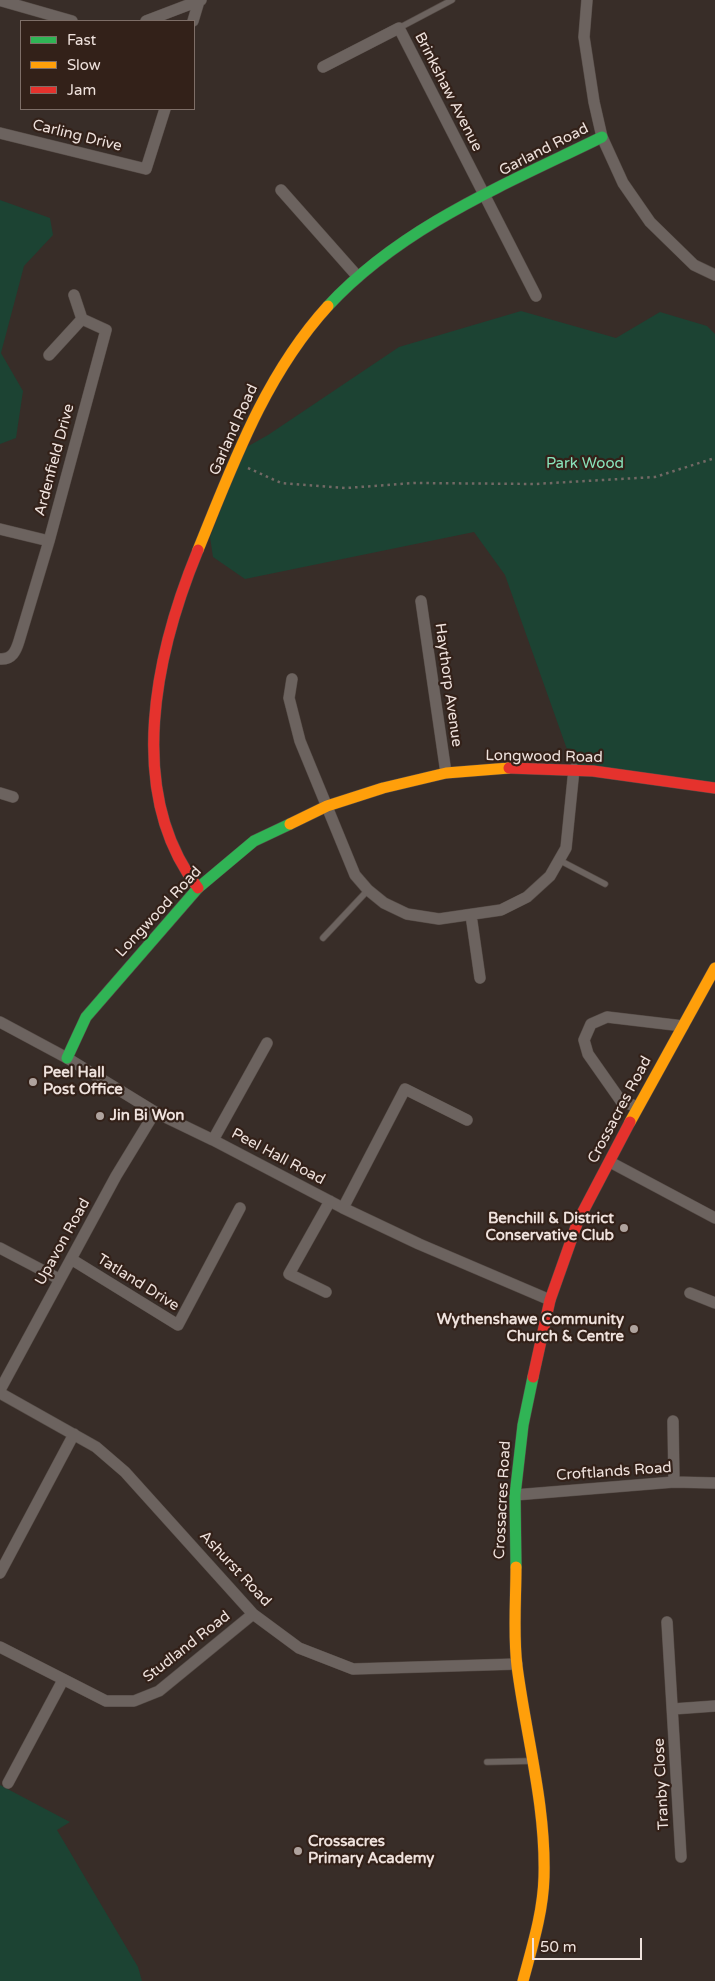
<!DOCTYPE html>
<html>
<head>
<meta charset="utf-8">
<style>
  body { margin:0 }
  #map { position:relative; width:715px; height:1981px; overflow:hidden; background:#382d28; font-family:"Varela Round",sans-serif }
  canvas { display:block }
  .legend { position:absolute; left:20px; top:20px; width:175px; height:90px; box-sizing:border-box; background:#332119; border:1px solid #7e6e67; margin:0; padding:6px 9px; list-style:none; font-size:15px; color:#efe2dd }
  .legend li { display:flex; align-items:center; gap:10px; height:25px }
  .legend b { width:25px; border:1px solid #7e6e67 }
  .scale { position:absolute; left:532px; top:1938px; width:110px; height:22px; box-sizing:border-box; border:2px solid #efe2dd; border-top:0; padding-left:6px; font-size:15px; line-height:18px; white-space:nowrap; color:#efe2dd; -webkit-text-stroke:4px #332119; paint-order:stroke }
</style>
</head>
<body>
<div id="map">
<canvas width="715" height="1981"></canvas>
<ul class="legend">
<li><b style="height:6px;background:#30b455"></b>Fast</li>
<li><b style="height:6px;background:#ff9f0a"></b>Slow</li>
<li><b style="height:6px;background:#e5322d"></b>Jam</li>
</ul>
<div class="scale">50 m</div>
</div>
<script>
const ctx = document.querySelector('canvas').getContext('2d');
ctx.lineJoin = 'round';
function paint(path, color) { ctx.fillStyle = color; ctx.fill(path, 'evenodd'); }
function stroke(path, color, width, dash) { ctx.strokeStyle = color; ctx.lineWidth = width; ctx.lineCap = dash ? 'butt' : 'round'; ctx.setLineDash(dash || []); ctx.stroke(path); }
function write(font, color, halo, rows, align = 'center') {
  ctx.font = font + ' "Varela Round",sans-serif'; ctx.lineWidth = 4.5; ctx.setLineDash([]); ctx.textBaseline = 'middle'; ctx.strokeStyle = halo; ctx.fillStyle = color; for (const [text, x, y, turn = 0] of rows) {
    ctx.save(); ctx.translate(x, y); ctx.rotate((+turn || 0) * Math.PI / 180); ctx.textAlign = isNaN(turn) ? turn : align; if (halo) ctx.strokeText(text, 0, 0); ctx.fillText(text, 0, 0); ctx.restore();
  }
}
const green = new Path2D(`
  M0,200L50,218L53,235L24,266L1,353L23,391L16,438L0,444Z
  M521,311L616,338L660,312L707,326L715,334V788L574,769L505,575L474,532L245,579L213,557L210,537L245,448L268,435L399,347Z
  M0,1785L70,1822L57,1830L138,1967L142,1981H0Z`);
const path = new Path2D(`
  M248,468L281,483L346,488L414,483L535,484L655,477L715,458`);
const lane = new Path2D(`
  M399,28L452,0
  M559,860L605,884
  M323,938L368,890
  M487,1762L532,1761`);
const street = new Path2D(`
  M587,0L584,37L594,102L602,137L623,183L650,222L694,265L715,275
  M2,1L72,21
  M146,21L201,0
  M193,21L199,1
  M323,67L399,28L536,296
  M0,133L146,169L165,109
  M281,190L358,277
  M74,295L82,319
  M0,529L49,541
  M421,601L446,773
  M0,659C12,660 16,651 19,641L49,541L106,330L82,319L49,355
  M292,679L289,698L300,741L355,875L368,890L384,903L407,914L439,919L501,910L527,897L550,876L566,848L574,769
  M0,793L13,797
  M471,915L480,978
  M0,1022L67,1058L155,1112L213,1140L343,1208L419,1244L550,1300
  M638,1107L621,1101L588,1054L584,1040L591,1024L607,1017L683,1026
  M213,1140L267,1043
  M610,1162L715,1218
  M343,1208L405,1089L467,1120
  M0,1248L59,1279
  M71,1259L178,1325L240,1208
  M326,1292L289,1274L330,1201
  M690,1293L715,1303
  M0,1390L116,1176L155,1112
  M0,1393L96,1447L125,1472L253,1614L299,1648L353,1669L517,1664
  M673,1421L674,1482
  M515,1495L674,1482L715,1483
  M0,1573L74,1434
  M667,1622L681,1857
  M0,1647L106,1701H134L159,1691L253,1614
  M673,1709L715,1706
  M8,1783L63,1680`);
const fast = new Path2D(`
  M328,306C402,226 506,184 602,137
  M67,1058L86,1017L198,888L254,841L290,824
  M516,1567L515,1495L523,1425L533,1377`);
const slow = new Path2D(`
  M198,550C233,464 265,375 328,306
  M290,824L327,806L383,788L446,773L509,768
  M630,1122L715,968
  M516,1567C516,1598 513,1635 517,1666C526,1736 546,1805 544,1877C543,1913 532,1947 523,1981`);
const jam = new Path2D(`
  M198,550C156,652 124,792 198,888
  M509,768L593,771L715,788
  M533,1377L550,1300L578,1221L630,1122`);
const markers = [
  [33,1082,5,"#afa39e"],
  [100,1116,5,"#afa39e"],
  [624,1228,5,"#afa39e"],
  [634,1329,5,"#afa39e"],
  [298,1851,5,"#afa39e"]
];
const streetNames = [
  ["Brinkshaw Avenue",448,92,63],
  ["Carling Drive",77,136,14],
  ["Garland Road",544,150,-27],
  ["Garland Road",234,430,-66],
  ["Ardenfield Drive",55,460,-75],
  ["Haythorp Avenue",448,685,82],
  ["Longwood Road",544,757,1],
  ["Longwood Road",159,912,-47],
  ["Crossacres Road",620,1110,-62],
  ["Peel Hall Road",278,1157,28],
  ["Upavon Road",63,1242,-61],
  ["Tatland Drive",138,1283,32],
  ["Croftlands Road",614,1472,-4],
  ["Crossacres Road",503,1500,-87],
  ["Ashurst Road",235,1569,47],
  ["Studland Road",187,1647,-38],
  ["Tranby Close",662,1784,-93]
];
const parkNames = [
  ["Park Wood",585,464]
];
const poiNames = [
  ["Peel Hall",43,1073],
  ["Post Office",43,1090],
  ["Jin Bi Won",110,1116],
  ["Benchill & District",614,1219,"right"],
  ["Conservative Club",614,1236,"right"],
  ["Wythenshawe Community",624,1320,"right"],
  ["Church & Centre",624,1337,"right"],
  ["Crossacres",308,1842],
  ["Primary Academy",308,1859]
];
paint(green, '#1c4333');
stroke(lane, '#554b46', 7);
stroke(street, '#554b46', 12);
stroke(fast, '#554b46', 12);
stroke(slow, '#554b46', 12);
stroke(jam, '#554b46', 12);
stroke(path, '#726965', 2.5, [2.5, 4]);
stroke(lane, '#6c635f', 5.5);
stroke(street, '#6c635f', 11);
stroke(fast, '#30b455', 11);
stroke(slow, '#ff9f0a', 11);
stroke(jam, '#e5322d', 11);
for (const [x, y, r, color] of markers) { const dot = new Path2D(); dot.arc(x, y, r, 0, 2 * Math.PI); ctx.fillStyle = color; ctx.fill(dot); stroke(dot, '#332119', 2); }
write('15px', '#efe2dd', '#332119', streetNames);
write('15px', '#89e4bc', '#332119', parkNames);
write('bold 15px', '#efe2dd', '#332119', poiNames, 'left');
</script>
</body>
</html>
